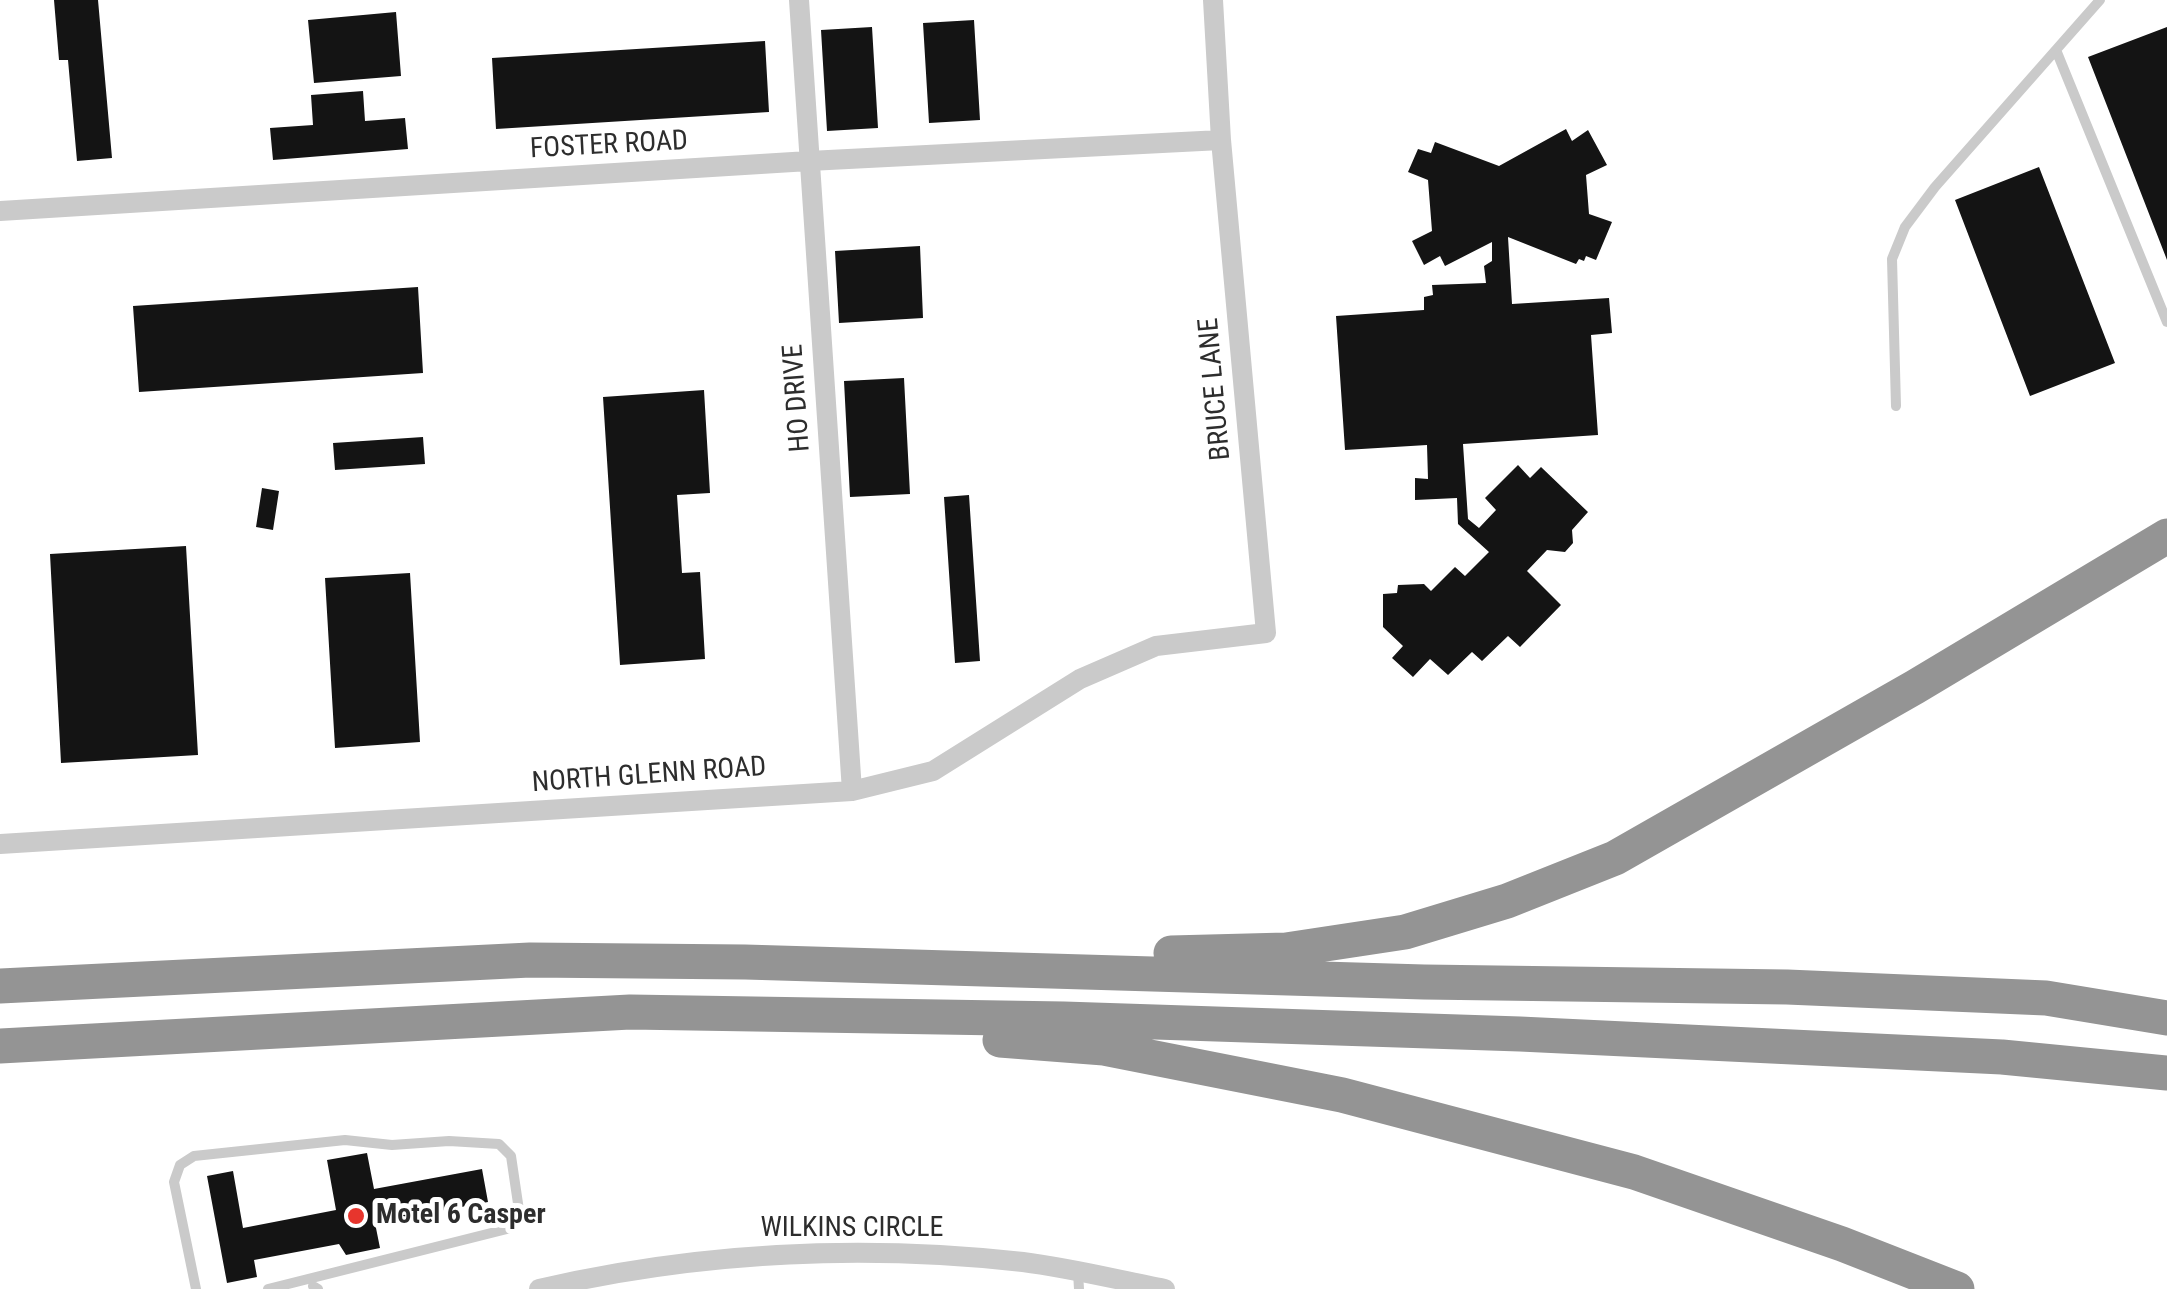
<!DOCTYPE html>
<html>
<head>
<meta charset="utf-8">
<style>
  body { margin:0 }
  canvas { display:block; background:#fff }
</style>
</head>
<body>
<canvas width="2167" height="1289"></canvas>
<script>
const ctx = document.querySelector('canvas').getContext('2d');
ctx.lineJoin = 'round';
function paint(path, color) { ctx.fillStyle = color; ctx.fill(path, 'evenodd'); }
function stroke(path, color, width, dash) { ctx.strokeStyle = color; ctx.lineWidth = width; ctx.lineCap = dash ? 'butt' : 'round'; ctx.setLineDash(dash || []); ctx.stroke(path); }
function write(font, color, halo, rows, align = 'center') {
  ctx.font = font + ' "Roboto Condensed",sans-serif'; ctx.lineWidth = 10; ctx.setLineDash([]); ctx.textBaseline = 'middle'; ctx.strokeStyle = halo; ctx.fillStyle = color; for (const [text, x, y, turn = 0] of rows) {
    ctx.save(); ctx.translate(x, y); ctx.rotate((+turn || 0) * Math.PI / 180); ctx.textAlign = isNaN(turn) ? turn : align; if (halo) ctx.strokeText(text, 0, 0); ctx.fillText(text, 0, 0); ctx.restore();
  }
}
const building = new Path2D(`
  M54,0H98L112,158L77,161L68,60H59Z
  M396,12L401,76L314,83L308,20Z
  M974,20L980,120L929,123L923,23Z
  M872,27L878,128L827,131L821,30Z
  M2167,27V260L2088,57Z
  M765,41L769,112L496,129L492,58Z
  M363,91L365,121L405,118L408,149L273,160L270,128L313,125L311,95Z
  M1566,129L1572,141L1588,130L1607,165L1586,175L1589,214L1612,222L1596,260L1586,256L1584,261L1579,259L1576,264L1508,237L1512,304L1609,298L1612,333L1591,335L1598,435L1463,444L1468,519L1479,528L1496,510L1485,498L1518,465L1530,478L1541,467L1588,512L1572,530L1573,543L1565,552L1547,550L1527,571L1561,605L1520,647L1508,636L1482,661L1472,652L1448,675L1430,659L1413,677L1392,658L1403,646L1383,627V594L1397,593L1398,585L1424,584L1431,591L1455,567L1465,576L1489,552L1458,524L1457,498L1415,500V478L1428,479L1427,445L1345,450L1336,316L1424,310V297L1433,295L1432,285L1486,283L1484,266L1492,261V242L1445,266L1440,256L1424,265L1412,241L1432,231L1428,180L1408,172L1418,149L1431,153L1435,142L1499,166Z
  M2039,167L2115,363L2030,396L1955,200Z
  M920,246L923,318L839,323L835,251Z
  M418,287L423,373L139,392L133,306Z
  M904,378L910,494L850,497L844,381Z
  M704,390L710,493L677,495L682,573L700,572L705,659L620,665L603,397Z
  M423,437L425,464L335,470L333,443Z
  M262,488L279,491L273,530L256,527Z
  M969,495L980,661L955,663L944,497Z
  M186,546L198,755L61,763L50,554Z
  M410,573L420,742L335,748L325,578Z
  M367,1153L374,1189L482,1169L488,1202L375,1223L380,1248L346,1255L339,1244L254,1260L257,1277L227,1283L207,1176L233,1171L243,1228L336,1210L327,1160Z`);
const service = new Path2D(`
  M2056,50L2167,322
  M1896,406L1892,259L1905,227L1935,187L2100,0
  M1078,1272L1079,1289
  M313,1286L318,1289
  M196,1289L174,1182L180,1165L194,1156L345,1140L392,1145L449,1141L499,1144L511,1156L520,1217L511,1228L268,1289`);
const minor = new Path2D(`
  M799,0L852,791
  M0,211L809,161L1221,140
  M0,844L852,791L933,771L1080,679L1156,646L1266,633L1221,140L1213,0
  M539,1289C699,1252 860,1244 1023,1262C1071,1268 1118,1280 1165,1289`);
const motorway = new Path2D(`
  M1171,953L1286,950L1405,932L1507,901L1615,858L1915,687L2167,536
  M0,986L530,960L745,962L1424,982L1787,987L2046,998L2167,1018
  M1000,1040L1104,1048L1342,1095L1634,1172L1842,1244L1957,1289
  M0,1046L630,1012L1064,1019L1520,1034L2002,1057L2167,1073`);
const markers = [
  [356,1216,10,"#e7352d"]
];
const streetNames = [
  ["FOSTER ROAD",609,146,-3],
  ["BRUCE LANE",1216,389,-95],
  ["HO DRIVE",798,398,-94],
  ["NORTH GLENN ROAD",649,776,-4],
  ["WILKINS CIRCLE",852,1229]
];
const poiNames = [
  ["Motel 6 Casper",376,1216]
];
paint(building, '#141414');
stroke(service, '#cacaca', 10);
stroke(minor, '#cacaca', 20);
stroke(motorway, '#949494', 35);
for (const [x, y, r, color] of markers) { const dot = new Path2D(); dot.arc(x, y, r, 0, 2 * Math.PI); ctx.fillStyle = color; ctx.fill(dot); stroke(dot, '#fff', 4); }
write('28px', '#2d2d2d', '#fff', streetNames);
write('bold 28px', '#2d2d2d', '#fff', poiNames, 'left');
</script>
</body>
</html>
